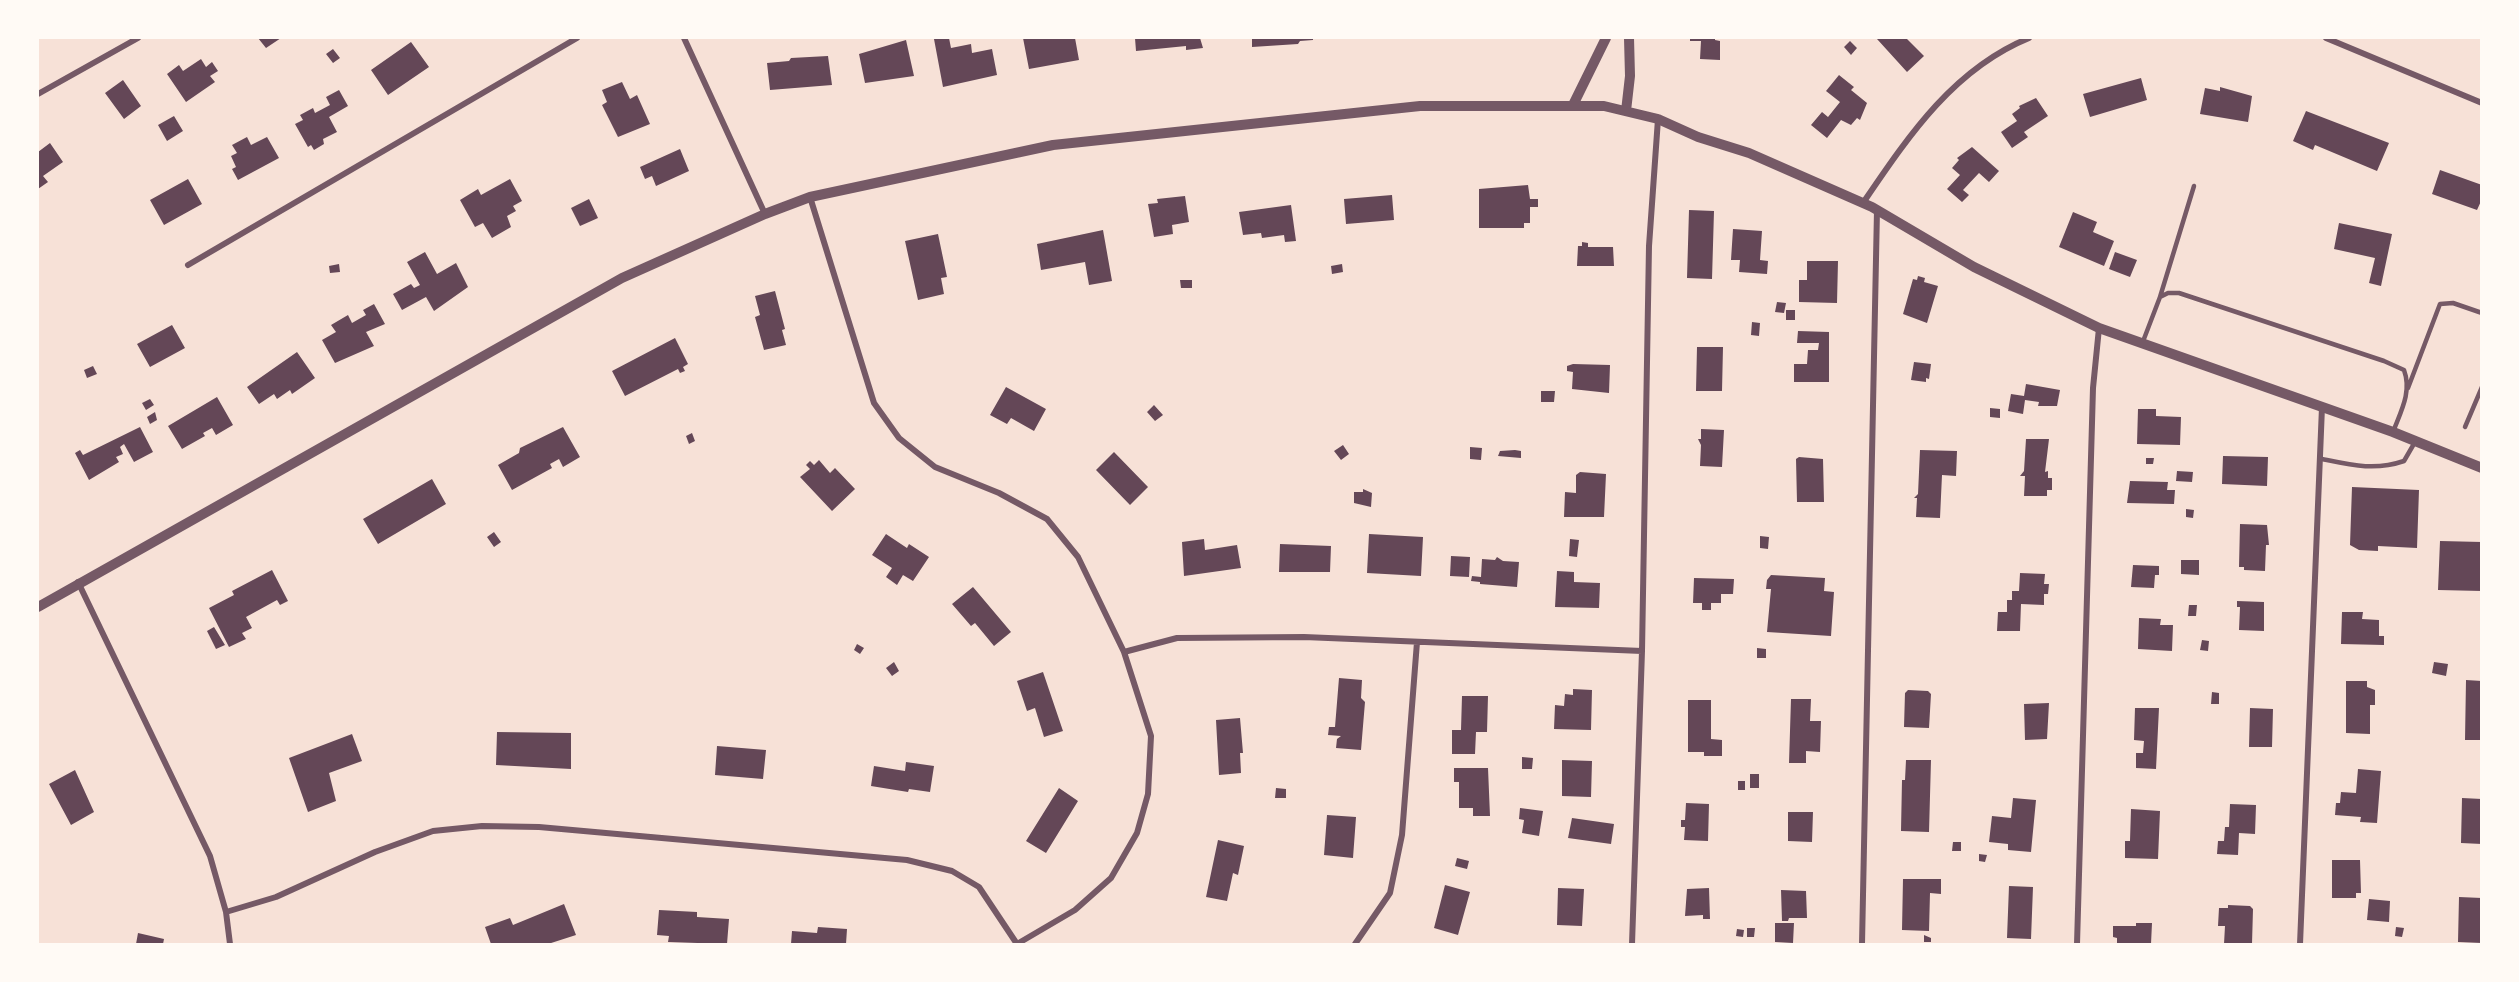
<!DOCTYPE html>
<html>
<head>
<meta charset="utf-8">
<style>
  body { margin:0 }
  #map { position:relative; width:2519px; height:982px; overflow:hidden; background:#f7e1d7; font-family:Montserrat,sans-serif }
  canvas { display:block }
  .frame { position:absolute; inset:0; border:39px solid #fffaf5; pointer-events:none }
</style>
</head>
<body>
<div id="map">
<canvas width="2519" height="982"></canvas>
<div class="frame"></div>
</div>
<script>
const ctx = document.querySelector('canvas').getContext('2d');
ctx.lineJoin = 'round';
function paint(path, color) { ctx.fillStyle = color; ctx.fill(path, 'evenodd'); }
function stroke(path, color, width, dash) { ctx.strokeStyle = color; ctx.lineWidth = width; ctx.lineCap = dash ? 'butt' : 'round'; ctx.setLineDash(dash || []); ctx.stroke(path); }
const building = new Path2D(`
  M258,38H281L266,48Z
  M949,38L951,48L971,44L972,53L992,49L997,75L943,87L934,39Z
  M1023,38H1075L1079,60L1029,69Z
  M1135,38H1200L1203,48L1186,50V46L1136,51Z
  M1252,38H1313V40L1300,41L1298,44L1252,47Z
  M1690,38H1715V40L1720,41V60L1700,59L1701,41H1690Z
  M1879,38H1906L1924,56L1907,72L1877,39Z
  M906,40L914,76L865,83L859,54Z
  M1850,41L1857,48L1851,55L1844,47Z
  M411,42L429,67L388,95L371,70Z
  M333,49L340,58L333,63L326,54Z
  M828,56L832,85L770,90L767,63L789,61L791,58Z
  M201,59L206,67L212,62L218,71L210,76L215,82L186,102L167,74L179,65L183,71Z
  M1839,75L1854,87L1851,90L1867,103L1860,120L1857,118L1851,125L1841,120L1827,138L1811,125L1822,112L1828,117L1840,102L1826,91Z
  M2141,78L2147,100L2090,117L2083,94Z
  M123,80L141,106L124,119L105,93Z
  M622,82L630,99L637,95L650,124L618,137L602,105L607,102L602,90Z
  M2220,87L2252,96L2248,122L2200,114L2205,88L2220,91Z
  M339,90L348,106L329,117L337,132L323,139L324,144L314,150L311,145L308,147L295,124L303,120L300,115L313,108L315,113L330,105L326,97Z
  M2036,98L2048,116L2024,132L2028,137L2012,148L2001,132L2017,121L2012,114L2020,108L2019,106Z
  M2306,111L2389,143L2377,171L2315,145L2313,150L2293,141Z
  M174,116L183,131L167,141L158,125Z
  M247,137L251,145L267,137L279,158L238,180L232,169L236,167L231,156L237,153L232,145Z
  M50,143L63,162L43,176L48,182L38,189V152Z
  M1972,147L1999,171L1989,182L1979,173L1963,190L1969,195L1962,202L1947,189L1960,175L1952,168L1959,160L1957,158Z
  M680,149L689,171L656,186L652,176L645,179L640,167Z
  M2440,170L2482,185V199L2477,210L2432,194Z
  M188,179L202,204L164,225L150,200Z
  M510,179L522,201L513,206L516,211L507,216L511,227L492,238L483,223L475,227L460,200L478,189L481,195Z
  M1528,185L1530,199H1538V207H1530V223H1524V228H1479V189Z
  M1392,195L1394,220L1346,224L1344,199Z
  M1185,196L1189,222L1172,225L1173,234L1154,237L1148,204L1158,203L1157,199Z
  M589,199L598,218L580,226L571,208Z
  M1291,205L1296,241L1285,242L1284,235L1262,238L1261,233L1243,235L1239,212Z
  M1689,210L1714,211L1712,279L1687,278Z
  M2073,212L2097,222L2093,232L2114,241L2104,266L2059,247Z
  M2339,223L2392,234L2381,286L2369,283L2375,258L2334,249Z
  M1733,229L1762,231L1760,260L1768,261L1767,274L1739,272L1740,260H1731Z
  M1103,230L1112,281L1089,285L1085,262L1041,270L1037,244Z
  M938,234L947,277L941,278L944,294L918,300L905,241Z
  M1582,242L1588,243V247H1613L1614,266H1577L1578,246H1582Z
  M425,252L437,274L456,263L468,287L434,311L426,297L402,310L393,294L411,284L414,288L420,285L407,262Z
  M2115,252L2137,260L2130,277L2109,269Z
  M1807,261H1838L1837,303L1799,302V280H1807Z
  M339,264L340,272L330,273L329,266Z
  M1342,264L1343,272L1332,274L1331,266Z
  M1918,276L1925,278L1924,282L1938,286L1927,323L1903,314L1913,279L1917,280Z
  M1180,280H1192V288H1181Z
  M775,291L785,329L782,330L786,345L764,350L755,317L760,315L755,296Z
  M1777,302L1786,303L1784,313L1775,312Z
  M374,304L385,324L366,332L374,346L335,363L322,340L336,332L331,325L348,315L352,323L366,315L363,310Z
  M1786,310H1795V320H1786Z
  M1752,322L1760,323L1759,336L1751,335Z
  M172,325L185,348L150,367L137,344Z
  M1798,331L1829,332V382H1794V364H1807L1808,350H1818L1819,343H1797Z
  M675,338L688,364L683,367L685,371L680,373L678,369L625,396L612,371Z
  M1697,347H1723L1722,391H1696Z
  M297,352L315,378L292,394L290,390L277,399L274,394L259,404L247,387Z
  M1914,362L1931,364L1929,379L1926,378V382L1911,380Z
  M1573,364L1610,365L1609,393L1572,389L1573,372L1567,371V366Z
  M93,366L97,374L87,378L84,370Z
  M2026,384L2060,390L2057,406H2038L2039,402L2025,400L2023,414L2008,411L2011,394L2024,396Z
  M1006,387L1046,409L1034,431L1011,418L1007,424L990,415Z
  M1541,391H1555L1554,402H1541Z
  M217,397L233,425L216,435L212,428L203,433L205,436L182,449L168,426Z
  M150,399L154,405L146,410L142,403Z
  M1154,405L1163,415L1155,421L1147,412Z
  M1990,408L2000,409V418L1990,417Z
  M2138,409H2156V416L2181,417L2180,445L2137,444Z
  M155,412L157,420L150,424L147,417Z
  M140,427L153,452L134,462L124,444L120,447L123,454L116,457L119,462L89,480L75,453L80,450L83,455Z
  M563,427L580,457L563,467L559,459L550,464L552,468L512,490L498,465L519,453L520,448Z
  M1701,429L1724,430L1722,467L1700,466L1701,445L1698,439H1701Z
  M692,433L695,441L689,444L686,436Z
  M2026,439H2049L2045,472L2048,471V478H2052V490H2047V496H2024L2025,476H2020L2024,471Z
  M1343,445L1349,454L1341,460L1334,451Z
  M1470,447L1482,448L1481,460L1470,459Z
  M1515,450L1521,451V458L1498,456L1500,451Z
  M1920,450L1957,451L1956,476L1942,475L1940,518L1916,517L1917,498H1914L1918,494Z
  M1114,452L1148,487L1130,505L1096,470Z
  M2223,456L2268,457L2267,486L2222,484Z
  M1799,457L1823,459L1824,502H1797L1796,459Z
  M2146,458H2154L2153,464H2146Z
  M819,460L830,473L835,468L855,489L832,511L800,477L810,469L806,465L810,461L814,465Z
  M2177,471L2193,472L2192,482L2176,481Z
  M1580,472L1606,474L1604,517H1564L1565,492L1576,493V475Z
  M432,479L446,504L378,544L363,519Z
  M2130,481L2168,482L2167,490H2175L2174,504L2127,503Z
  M2352,487L2419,490L2417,548L2378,546V551L2359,550L2350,545Z
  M1363,489L1372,493L1371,507L1354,503V492H1363Z
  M2186,509L2194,510L2193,518L2186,517Z
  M2240,524L2267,525L2269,545H2266L2265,571L2244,570V567H2239Z
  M494,532L501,542L494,547L487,537Z
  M886,534L907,548L909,544L929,557L913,581L903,575L897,585L886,577L892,568L872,555Z
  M1369,534L1423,537L1421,576L1367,573Z
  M1760,536L1769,537L1768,549L1760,548Z
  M1204,539L1205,550L1237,545L1241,568L1184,576L1182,542Z
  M1570,539L1579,540L1577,557L1569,556Z
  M2440,541L2482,542V591L2438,590Z
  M1280,544L1331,546L1330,572H1279Z
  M1451,556L1470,557L1469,577L1450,576Z
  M1497,557L1503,561L1519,562L1517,587L1480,584V582L1471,581L1472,576L1481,577L1482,559L1495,560Z
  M2181,560H2199V575L2181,574Z
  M2133,565L2159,566V575H2155L2154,588L2131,587Z
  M272,570L288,601L280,605L277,600L246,617L252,628L242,633L246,639L229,647L209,608L234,595L232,591Z
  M1557,571L1574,572V582L1600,583L1599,608L1555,607Z
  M2020,573L2045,574L2044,584H2049L2048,594H2044V605L2021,604L2020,631H1997L1998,612H2007V600H2012V591H2019Z
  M1771,575L1825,578L1824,591L1834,592L1831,636L1767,632L1771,589H1766L1767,580Z
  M1694,578L1734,579L1733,594H1721V603H1711V610H1702V603H1693Z
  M973,587L1011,632L994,646L975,623L971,626L952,604Z
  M2237,601L2264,602V631L2239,630L2240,607H2237Z
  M2189,605H2197L2196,616H2188Z
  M2342,612H2363L2362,619L2379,620V636H2384V645L2341,644Z
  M2139,618L2161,619L2160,625H2173L2172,651L2138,649Z
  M214,627L225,645L216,649L207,631Z
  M2202,640L2209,641L2208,651L2200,650Z
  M857,644L864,648L860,654L854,650Z
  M1757,648L1766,649V658H1757Z
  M894,662L899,671L892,676L886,668Z
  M2434,662L2448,664L2446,676L2432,673Z
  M1043,672L1063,731L1044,737L1035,708L1027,711L1017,681Z
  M1339,678L1362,680L1361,698L1365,702L1361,750L1336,748L1337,739L1341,736L1328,735L1329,727H1335Z
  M2466,680L2482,681V740H2465Z
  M2346,681H2367V687L2375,690V705H2370V734L2346,733Z
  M1573,689L1592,690L1591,730L1554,729L1555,705L1564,706L1565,694L1573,695Z
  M1908,690L1928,691L1931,694L1929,728L1904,727L1905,693Z
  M2212,692L2219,693V704H2211Z
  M1462,696H1488L1487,732H1476L1475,754H1452V730H1461Z
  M1791,699H1811L1810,721H1821L1820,752L1806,751V763H1789Z
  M1688,700H1711V739L1722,740V756H1704V752H1688Z
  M2049,703L2047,739L2025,740L2024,704Z
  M2135,708H2159L2156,769L2136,768V753H2143L2144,741L2134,740Z
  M2250,708L2273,709L2272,747H2249Z
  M1240,718L1243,753H1240L1241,773L1219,775L1216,720Z
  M497,732L571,733V769L496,765Z
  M352,734L362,761L329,773L336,801L308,812L289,758Z
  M717,746L766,750L763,779L715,775Z
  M1522,757L1533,758L1532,769H1522Z
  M1562,760L1592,761L1591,797L1562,796Z
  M1906,760H1931L1929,832L1901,831L1902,780H1905Z
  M906,762L934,766L930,792L909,789L908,792L871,786L874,766L905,771Z
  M1454,768H1488L1490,816H1473V808H1459V782H1454Z
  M2358,769L2381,771L2377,823L2360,822L2361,817L2335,815L2336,803H2340L2341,792L2356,793Z
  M75,770L94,812L71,825L49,784Z
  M1750,774H1759V788H1750Z
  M1738,781H1745V790H1738Z
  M1059,788L1078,801L1046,853L1026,841Z
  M1276,788L1286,789V798H1275Z
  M2013,798L2036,800L2031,852L2008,850V844L1989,842L1992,816L2011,818Z
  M2462,798L2482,799V844L2461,843Z
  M1686,803L1709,804L1708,841L1684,840L1685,827H1681V820H1685Z
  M2230,804L2256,805L2255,834L2239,833L2238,855L2217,854L2218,841H2224L2225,827H2229Z
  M1520,808L1543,811L1539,836L1522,833L1524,820L1519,819Z
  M2131,809L2160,811L2158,859L2125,858V841H2130Z
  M1788,812H1813L1812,842L1788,841Z
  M1327,815L1356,817L1353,858L1324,855Z
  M1572,818L1614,824L1611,844L1568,838Z
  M1218,840L1244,846L1238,875L1233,873L1227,901L1206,897Z
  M1953,842H1961V851H1952Z
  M1979,854L1987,855L1985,862L1979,861Z
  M1457,858L1469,861L1467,869L1455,866Z
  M2332,860H2360L2361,893H2356V898H2332Z
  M1903,879H1941V894L1930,893L1929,931L1902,930Z
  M1445,885L1470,892L1458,935L1434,928Z
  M2009,886L2033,887L2031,939L2007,938Z
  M1558,888L1584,889L1582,926L1557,925Z
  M1709,888L1710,919H1703V915L1685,916L1687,889Z
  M1781,890L1806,891L1807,918H1789L1788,921H1782Z
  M2459,897L2482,898V943L2458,942Z
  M2369,899L2390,901L2389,922L2367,920Z
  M564,904L576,935L548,944H491L485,927L510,918L513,925Z
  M2228,905L2250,906L2253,909L2252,944H2224L2225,926H2218L2219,908H2228Z
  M659,910L697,912V917L729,919L727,944L668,942L669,936L657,935Z
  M1775,923H1794L1793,943L1775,942Z
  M2136,923H2152L2151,944H2117V938L2113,937V926H2136Z
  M818,927L847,929L846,944H791L792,931L817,933Z
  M2396,927L2404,928L2402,937L2395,936Z
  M1747,928H1755L1754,937H1747Z
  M1737,929L1744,930L1743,937L1736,936Z
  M138,933L164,939L163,944H136Z
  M1924,935L1931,938V942H1924Z`);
const service = new Path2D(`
  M2160,297L2194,186
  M2142,344L2160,297L2168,293H2179L2384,361L2404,370C2412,392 2401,411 2393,432
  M2408,388L2440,304L2453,303L2482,313
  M2465,427L2482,387
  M2322,459C2351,465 2375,471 2404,461L2415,442`);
const minor = new Path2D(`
  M684,38L765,214
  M2326,38L2482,103
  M38,94L138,38
  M810,197L874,403L899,438L935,467L999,493L1047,519L1078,557L1124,652L1151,736L1148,794L1137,833L1111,878L1075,910L1017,944
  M1863,203C1908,137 1953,69 2029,38
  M188,265L577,38
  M78,582L210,856L226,912L230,944
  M1124,652L1177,638L1304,637L1642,651
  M226,912L276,897L375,852L433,831L482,826L539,827L907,860L952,871L979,887L1017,944
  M1355,944L1390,893L1402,835L1417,642
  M1632,944L1642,651L1649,246L1658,119
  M1862,944L1877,210
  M2077,944L2093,388L2099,328
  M2300,944L2322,407`);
const tertiary = new Path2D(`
  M1573,105L1606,38
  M1626,111L1630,76L1629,38
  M38,607L622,278L765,214L810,197L1053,145L1420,106H1604L1658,119L1698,137L1749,153L1872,207L1974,267L2099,328L2393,432L2482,468`);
paint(building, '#644757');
stroke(service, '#755966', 4.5);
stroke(minor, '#755966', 6);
stroke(tertiary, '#755966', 10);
</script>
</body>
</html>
